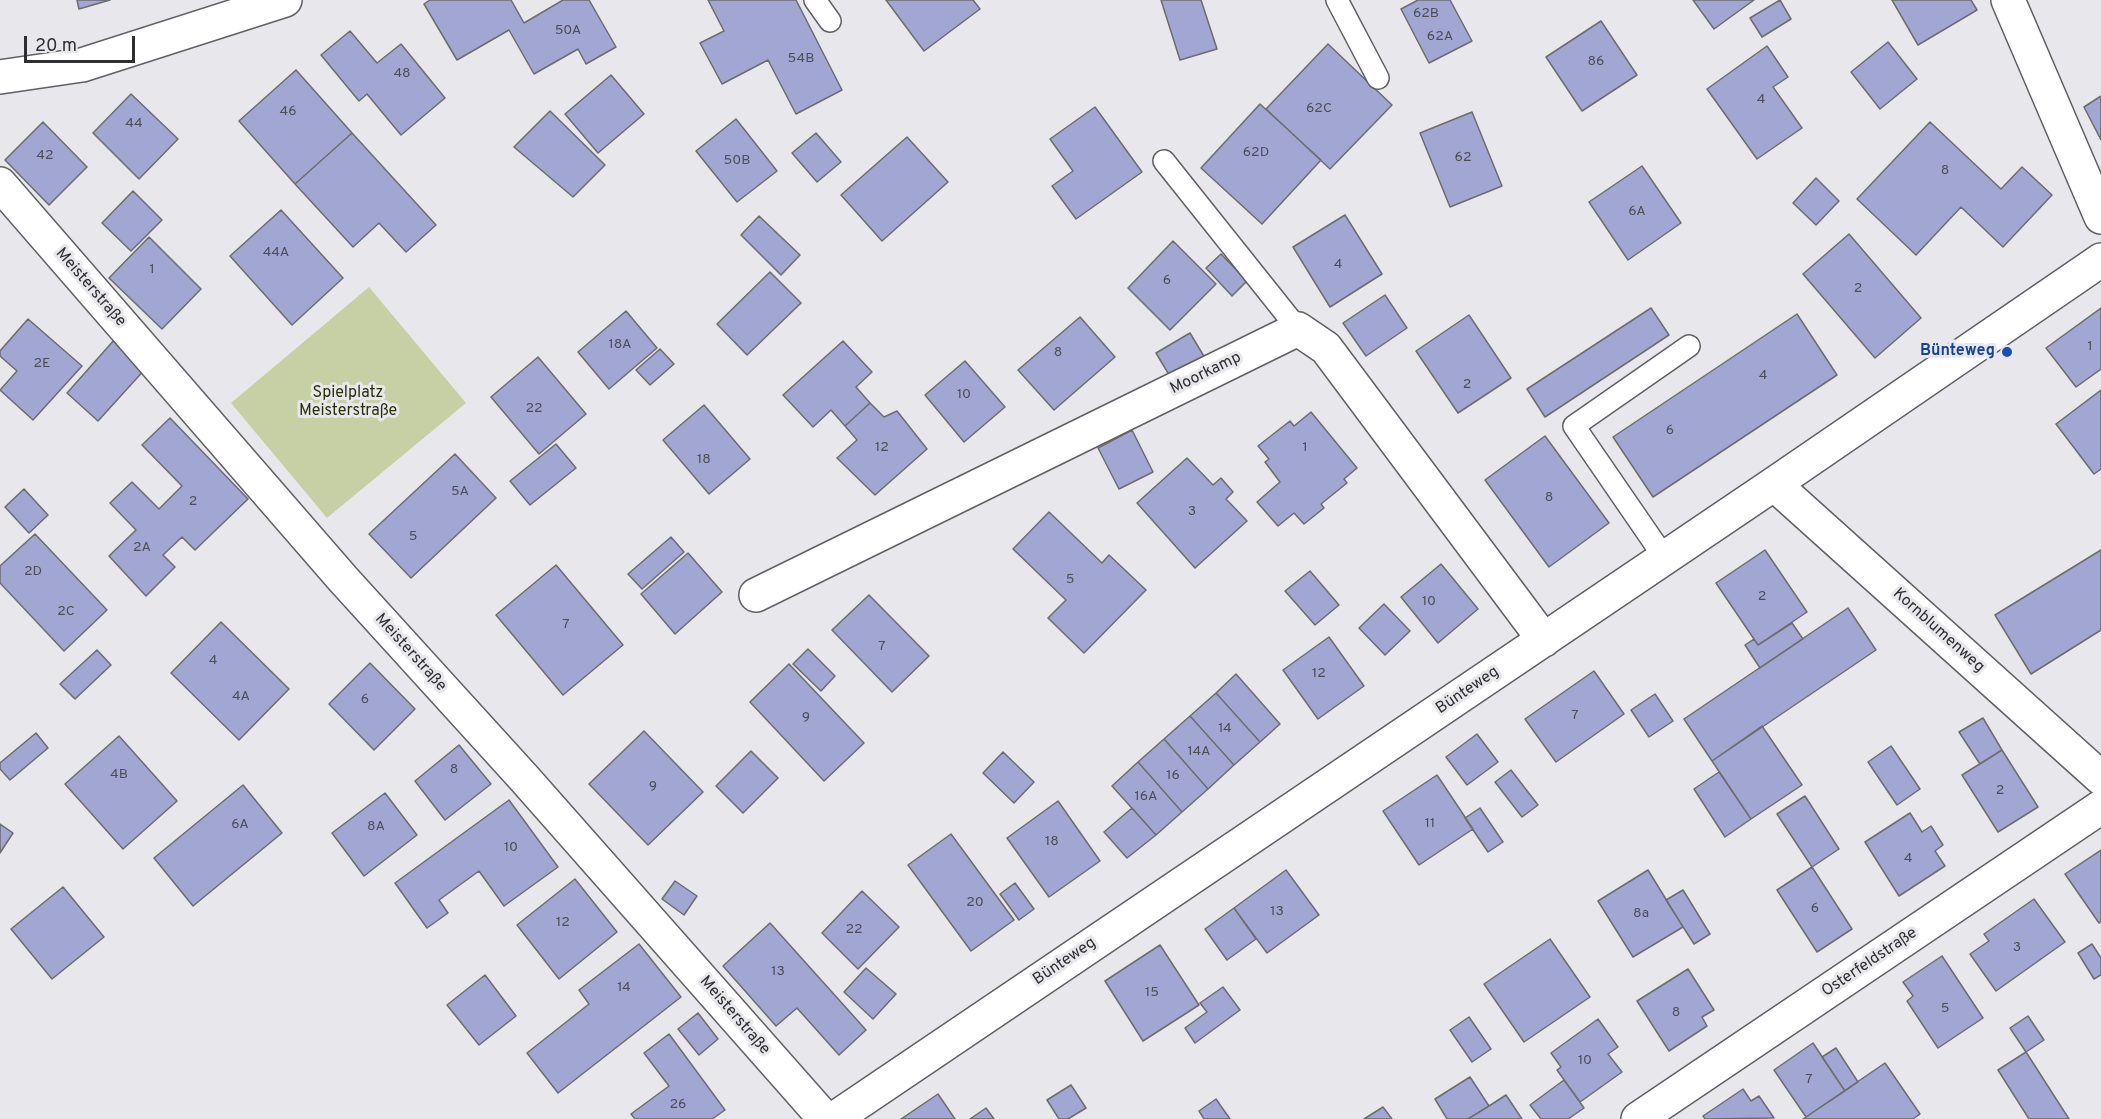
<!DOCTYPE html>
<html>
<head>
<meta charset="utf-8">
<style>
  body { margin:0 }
  #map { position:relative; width:2101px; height:1119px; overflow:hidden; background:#e8e8ec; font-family:Overpass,sans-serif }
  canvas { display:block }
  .scale { position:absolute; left:24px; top:36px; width:111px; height:27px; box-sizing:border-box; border:3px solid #2f2f31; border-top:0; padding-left:8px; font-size:18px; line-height:21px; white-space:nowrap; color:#2f2f31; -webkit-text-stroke:4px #e8e8ec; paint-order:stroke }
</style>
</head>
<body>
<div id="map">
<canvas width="2101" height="1119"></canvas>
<div class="scale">20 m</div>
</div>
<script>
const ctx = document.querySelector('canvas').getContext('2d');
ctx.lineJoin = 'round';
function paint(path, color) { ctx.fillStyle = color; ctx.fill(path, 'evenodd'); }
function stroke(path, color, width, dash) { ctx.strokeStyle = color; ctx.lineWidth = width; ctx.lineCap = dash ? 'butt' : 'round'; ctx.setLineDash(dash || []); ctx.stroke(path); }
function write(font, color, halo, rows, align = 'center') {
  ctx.font = font + ' Overpass,sans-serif'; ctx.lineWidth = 6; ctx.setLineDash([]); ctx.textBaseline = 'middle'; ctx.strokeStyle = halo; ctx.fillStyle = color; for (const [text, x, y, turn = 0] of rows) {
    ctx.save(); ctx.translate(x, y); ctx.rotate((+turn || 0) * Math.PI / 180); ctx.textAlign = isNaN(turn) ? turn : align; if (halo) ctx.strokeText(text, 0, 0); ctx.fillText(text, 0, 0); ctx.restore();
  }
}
const green = new Path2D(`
  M369,287L466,403L327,518L231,403Z`);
const building = new Path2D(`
  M77,0H110L79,9Z
  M430,0H511L524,23L563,0H589L616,47L586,64L578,49L534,74L509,30L457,60L424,4Z
  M708,0H796L842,90L796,114L768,60L722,84L700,43L724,31Z
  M886,0H973L980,9L924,51Z
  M1161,0H1201L1217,49L1180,60Z
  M1418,0H1450L1472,41L1429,63L1401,9Z
  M1693,0H1754L1714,29Z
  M1780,0L1791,19L1762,37L1750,18Z
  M1892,0H1971L1977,10L1918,45Z
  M1601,21L1637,75L1582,111L1546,57Z
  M350,31L377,63L401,44L445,98L401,135L367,94L359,101L321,55Z
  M1888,42L1917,79L1880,109L1851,72Z
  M1328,44L1392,105L1330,169L1266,109Z
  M1767,46L1788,77L1773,87L1802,128L1757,159L1707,89Z
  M296,70L352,133L295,184L239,121Z
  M611,75L644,114L598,153L565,114Z
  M131,94L178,139L139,179L93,133Z
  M2101,96V140L2084,107Z
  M1260,104L1321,160L1262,224L1201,168Z
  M1095,107L1142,172L1076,219L1052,186L1073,171L1050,139Z
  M550,111L605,165L573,197L514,147Z
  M1472,112L1502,186L1450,207L1420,133Z
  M736,119L777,171L737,202L696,151Z
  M43,122L87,167L49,205L5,160Z
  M1930,122L2001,189L2022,167L2052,195L2003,247L1961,207L1916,255L1857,199Z
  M352,133L436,225L406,252L379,223L353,247L295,184Z
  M816,133L841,162L817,182L792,153Z
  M907,137L948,182L882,241L841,195Z
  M1642,166L1681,223L1628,260L1589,202Z
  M1816,178L1839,201L1816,225L1793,203Z
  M133,191L162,220L131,251L102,223Z
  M281,210L343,278L292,325L230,256Z
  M1345,215L1382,274L1330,307L1293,247Z
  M759,216L800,255L781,275L741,235Z
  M1849,234L1921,318L1875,358L1803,274Z
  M149,237L201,289L162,329L109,278Z
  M1173,241L1216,284L1170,330L1128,288Z
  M1221,254L1247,281L1232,296L1206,268Z
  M770,272L801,303L747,355L717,324Z
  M1385,295L1407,328L1366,356L1343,323Z
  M1651,308L1669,335L1545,417L1527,389Z
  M2101,308V369L2076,387L2046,348Z
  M626,311L657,348L609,389L578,352Z
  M1797,314L1837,375L1653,497L1613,437Z
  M1469,315L1511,378L1458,413L1416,351Z
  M1080,317L1115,357L1054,410L1018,370Z
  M28,319L82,366L33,420L0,390L17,371L0,356V351Z
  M1190,333L1208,363L1174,383L1156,353Z
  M115,339L147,367L98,421L67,393Z
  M843,341L872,372L856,387L870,403L845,426L831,410L813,427L783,395Z
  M660,349L674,364L650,385L636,370Z
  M538,357L586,414L539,454L491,397Z
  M965,361L1005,407L964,442L925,395Z
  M2101,390V469L2094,474L2056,424Z
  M870,403L884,417L897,411L927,449L875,495L837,458L857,440L845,426Z
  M704,405L750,459L709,494L663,440Z
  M1311,412L1357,468L1344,479L1347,483L1321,504L1324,508L1304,524L1294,513L1278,526L1257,502L1280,482L1265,462L1269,459L1258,446L1290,421L1294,426Z
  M170,418L248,499L195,550L182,537L163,555L175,567L146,596L109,556L136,530L110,503L132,482L159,509L182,486L142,445Z
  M1132,430L1153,472L1119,489L1098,448Z
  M1545,436L1609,523L1549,567L1485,480Z
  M556,444L576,468L530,505L510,481Z
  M455,454L496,498L411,578L369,534Z
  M1187,458L1213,485L1221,478L1233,492L1226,499L1247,521L1195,568L1137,503Z
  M24,489L48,515L29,533L5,507Z
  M1049,512L1102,563L1109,555L1146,590L1084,653L1048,618L1066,600L1013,549Z
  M35,534L107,610L64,651L0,583V566Z
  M671,537L684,552L642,589L628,574Z
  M1765,550L1807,612L1758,645L1716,583Z
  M2101,550V630L2031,674L1995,615Z
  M688,553L722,592L675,634L641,594Z
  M1441,564L1478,609L1438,643L1401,597Z
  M556,565L623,645L563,695L496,615Z
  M1310,571L1339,605L1315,625L1285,591Z
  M869,595L929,656L892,692L832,630Z
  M1384,604L1410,631L1385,655L1359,628Z
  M1848,608L1876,650L1712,761L1684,719Z
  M221,622L289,689L239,740L171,673Z
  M1792,623L1803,639L1760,668L1745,645L1754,639L1758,645Z
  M1329,637L1364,686L1318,719L1283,670Z
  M808,649L835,676L821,691L793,664Z
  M97,650L111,665L75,699L60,684Z
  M370,663L415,709L374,750L329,704Z
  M789,664L864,743L824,781L750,702Z
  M1594,671L1624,714L1556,762L1525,719Z
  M1236,674L1280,724L1260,742L1216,693Z
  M1216,693L1260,742L1234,765L1190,716Z
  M1655,694L1673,721L1649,737L1631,710Z
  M1190,716L1234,765L1208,789L1164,739Z
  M1983,718L2002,750L1980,764L1959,732Z
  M1762,726L1802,785L1751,819L1712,761Z
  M644,731L703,792L648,845L589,784Z
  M36,733L48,748L10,780L0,769V763Z
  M1477,734L1498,762L1467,785L1446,757Z
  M119,736L177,801L123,849L65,784Z
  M1164,739L1208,789L1182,812L1138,762Z
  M459,745L491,784L445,820L415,781Z
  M1891,746L1920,789L1897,805L1868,762Z
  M2002,750L2038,807L1998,832L1962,775Z
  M751,751L778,778L743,813L716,786Z
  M1003,752L1034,782L1014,803L983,773Z
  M1138,762L1182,812L1156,835L1112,786Z
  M1511,770L1538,805L1522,817L1495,782Z
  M1719,772L1751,819L1725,837L1694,789Z
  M1437,775L1473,829L1419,865L1383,811Z
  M243,785L282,833L193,906L154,858Z
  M385,793L417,835L364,876L332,833Z
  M1805,796L1839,849L1812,867L1777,814Z
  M509,800L558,867L504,906L479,871L439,900L448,913L427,928L395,883Z
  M1058,801L1100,861L1049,897L1007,838Z
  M1132,808L1156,835L1127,858L1104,832Z
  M1480,808L1503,842L1488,852L1465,818Z
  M1910,813L1922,832L1931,826L1943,845L1935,851L1945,866L1899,896L1865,842Z
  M0,824L13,833L0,853Z
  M951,834L1014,920L971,951L908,865Z
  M2101,850V922L2099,923L2065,874Z
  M1812,867L1852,929L1817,952L1777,890Z
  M1286,870L1319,915L1267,953L1234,908Z
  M1648,870L1683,927L1633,957L1598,901Z
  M575,879L617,932L559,979L517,925Z
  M675,881L697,896L684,915L662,899Z
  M1015,883L1034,909L1019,920L1000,894Z
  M63,887L104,937L52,979L11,929Z
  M1683,890L1710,934L1694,944L1666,900Z
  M862,891L899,927L858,969L822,933Z
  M2034,899L2065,942L1996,991L1970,954L1989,941L1984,934Z
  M1234,908L1256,939L1227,960L1205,929Z
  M770,923L866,1030L839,1055L797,1008L776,1026L723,966Z
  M1550,939L1590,997L1524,1042L1484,984Z
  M639,944L681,997L558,1093L527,1053L589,1004L579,990Z
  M2092,944L2101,958V975L2094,979L2078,953Z
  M1160,945L1199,1005L1143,1041L1105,981Z
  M1942,956L1983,1018L1938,1048L1907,1001L1913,996L1903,982Z
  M866,968L896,994L873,1019L844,992Z
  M1688,969L1714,1010L1702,1017L1707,1026L1669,1051L1637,1001Z
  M485,975L516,1016L479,1045L447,1005Z
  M1223,987L1240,1010L1195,1043L1185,1028L1207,1012L1200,1003Z
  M698,1013L718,1039L699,1055L678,1029Z
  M2028,1016L2044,1040L2026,1052L2010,1028Z
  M1469,1017L1491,1049L1472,1062L1450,1030Z
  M1598,1019L1618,1047L1608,1054L1622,1072L1580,1102L1557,1070L1561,1067L1551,1053Z
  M669,1034L725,1110L712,1119H635L631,1114L669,1086L644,1053Z
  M1813,1043L1845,1091L1806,1117L1774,1070Z
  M1836,1048L1858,1082L1845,1091L1822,1057Z
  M2026,1052L2069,1119H2029L1998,1070Z
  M1885,1063L1920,1114L1913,1119H1803Z
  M1470,1077L1489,1106L1468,1119H1447L1435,1099Z
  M1564,1080L1584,1108L1568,1119H1541L1530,1105Z
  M1071,1085L1086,1108L1068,1119H1059L1047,1100Z
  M1743,1089L1751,1101L1759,1096L1774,1118L1705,1119L1703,1116Z
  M938,1094L955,1119H901Z
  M1506,1095L1522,1119H1468L1489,1106Z
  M1216,1099L1230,1119H1204L1199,1111Z
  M1383,1107L1392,1119H1364Z
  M986,1108L994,1119H970Z`);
const service = new Path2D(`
  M815,0L830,21
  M1337,0L1378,78
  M1164,161L1298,329
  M1664,557L1574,426L1689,346`);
const minor = new Path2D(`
  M0,184L343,579L524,778L825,1119
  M1774,484L2101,778
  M756,595L1298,329L1326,348L1544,640
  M834,1119L1774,484L2101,260
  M1638,1119L2101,807`);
const tertiary = new Path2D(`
  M2008,0L2101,217
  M0,77L82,65L285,0`);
const markers = [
  [2007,352,6,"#1a4fb4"]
];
const numberNames = [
  ["62B",1426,14],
  ["50A",568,31],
  ["62A",1440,37],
  ["54B",801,59],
  ["86",1596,62],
  ["48",402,74],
  ["4",1761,100],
  ["62C",1319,109],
  ["46",288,112],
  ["44",134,124],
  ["62D",1256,153],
  ["42",45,156],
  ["62",1463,158],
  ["50B",737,161],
  ["8",1945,171],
  ["6A",1637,212],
  ["44A",276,253],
  ["4",1338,265],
  ["1",152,270],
  ["6",1167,281],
  ["2",1858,289],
  ["18A",620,345],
  ["1",2090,347],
  ["8",1058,353],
  ["2E",42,364],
  ["4",1763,376],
  ["2",1467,385],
  ["10",964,395],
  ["22",534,409],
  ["6",1670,431],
  ["12",882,448],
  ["1",1305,448],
  ["18",704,460],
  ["5A",460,492],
  ["8",1549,498],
  ["2",193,502],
  ["3",1192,512],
  ["5",413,537],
  ["2A",142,548],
  ["2D",33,572],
  ["5",1070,580],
  ["2",1762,597],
  ["10",1429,602],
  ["2C",66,612],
  ["7",566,625],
  ["7",882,647],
  ["4",213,661],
  ["12",1319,674],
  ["4A",241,697],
  ["6",365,700],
  ["7",1575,716],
  ["9",806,718],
  ["14",1225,729],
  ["14A",1199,752],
  ["8",454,770],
  ["4B",119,775],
  ["16",1173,776],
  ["9",653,787],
  ["2",2000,791],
  ["16A",1146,797],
  ["11",1430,824],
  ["6A",240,825],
  ["8A",376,827],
  ["18",1052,842],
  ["10",511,848],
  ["4",1908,859],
  ["20",975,903],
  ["6",1815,909],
  ["13",1277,912],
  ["8a",1641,914],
  ["12",563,923],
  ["22",854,930],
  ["3",2017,948],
  ["13",778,972],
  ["14",624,988],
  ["15",1152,993],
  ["5",1945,1009],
  ["8",1676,1013],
  ["10",1585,1061],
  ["7",1809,1080],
  ["26",678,1105]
];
const streetNames = [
  ["Meisterstraße",90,288,49],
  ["Moorkamp",1206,374,-26],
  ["Kornblumenweg",1938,631,42],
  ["Meisterstraße",410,653,48],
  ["Bünteweg",1468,691,-34],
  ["Bünteweg",1065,962,-34],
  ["Osterfeldstraße",1870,963,-34],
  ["Meisterstraße",734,1016,49]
];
const transitNames = [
  ["Bünteweg",1995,352]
];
const parkNames = [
  ["Spielplatz",348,394],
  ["Meisterstraße",348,412]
];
paint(green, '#c7d0a5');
paint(building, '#a1a7d2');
stroke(building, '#6c6c70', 1.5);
stroke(service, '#606064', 24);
stroke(minor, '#606064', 36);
stroke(tertiary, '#606064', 36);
stroke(service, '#fff', 21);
stroke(minor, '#fff', 33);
stroke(tertiary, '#fff', 33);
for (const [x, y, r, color] of markers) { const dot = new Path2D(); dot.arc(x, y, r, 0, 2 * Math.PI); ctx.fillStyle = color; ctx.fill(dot); stroke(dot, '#e8e8ec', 2); }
write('14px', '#4c4d59', null, numberNames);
write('16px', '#2f2f31', '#e8e8ec', streetNames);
write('bold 16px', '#164399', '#e8e8ec', transitNames, 'right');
write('16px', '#2a2f0b', '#e8e8ec', parkNames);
</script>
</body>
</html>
